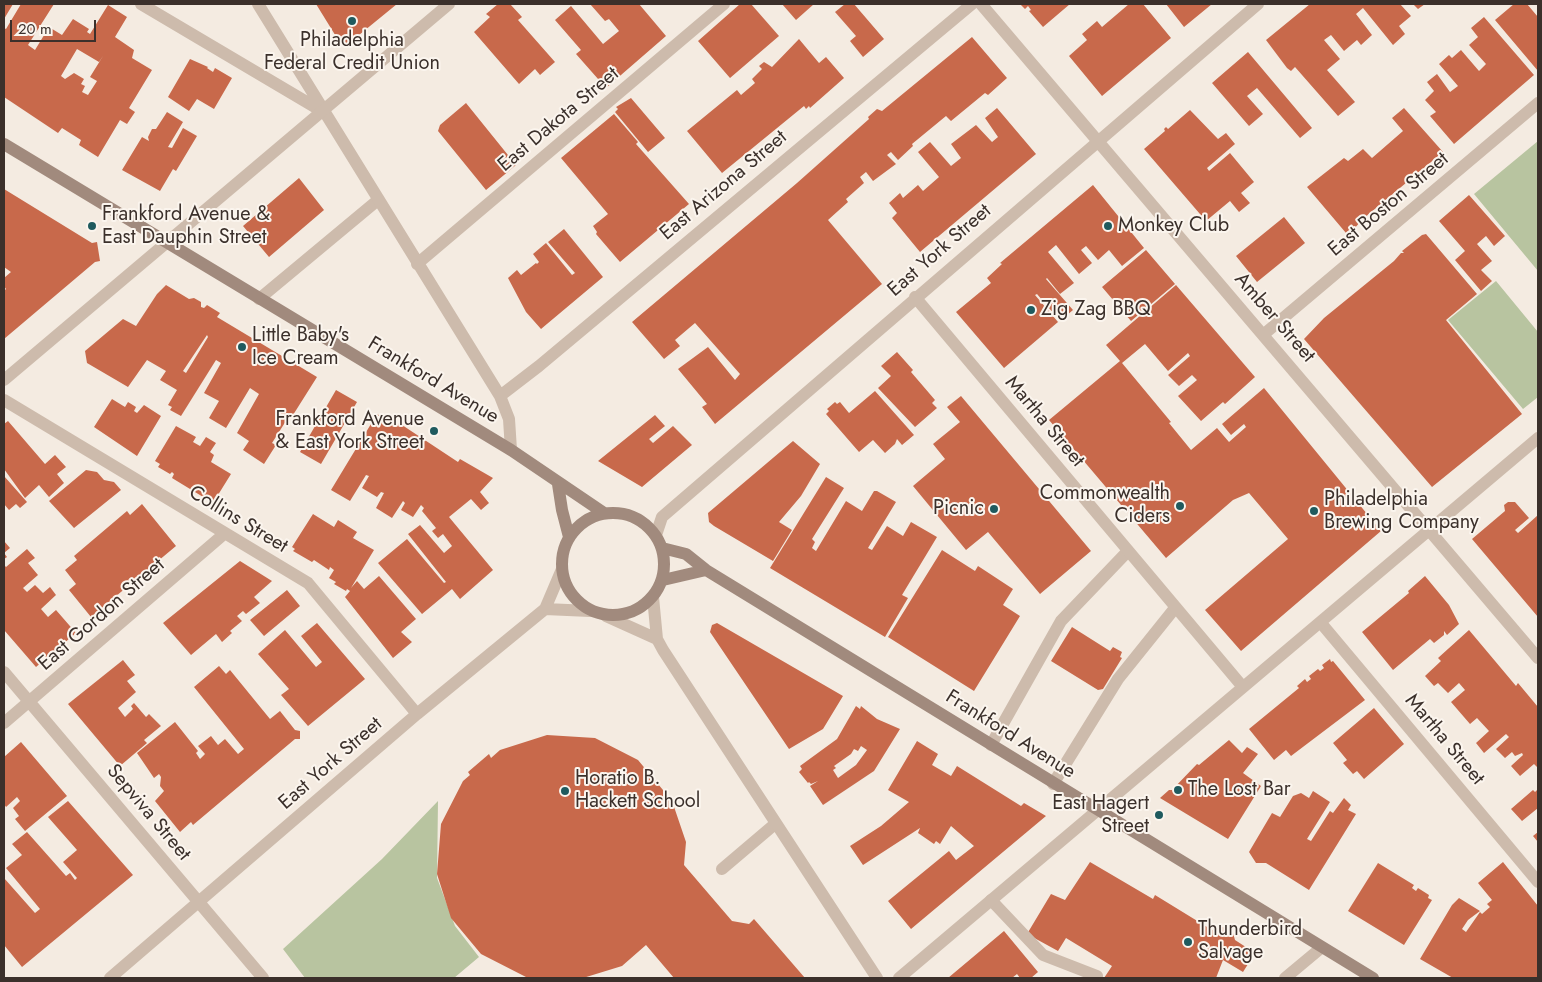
<!DOCTYPE html>
<html>
<head>
<meta charset="utf-8">
<style>
  body { margin:0 }
  #map { position:relative; width:1542px; height:982px; overflow:hidden; background:#f4ebe1; font-family:Jost,sans-serif }
  canvas { display:block }
  .frame { position:absolute; inset:0; border:5px solid #3b302b; pointer-events:none }
  .scale { position:absolute; left:10px; top:20px; width:86px; height:22px; box-sizing:border-box; border:2px solid #3b302b; border-top:0; padding-left:6px; font-size:15px; line-height:18px; white-space:nowrap; color:#3b302b; -webkit-text-stroke:4px #fbf5ee; paint-order:stroke }
</style>
</head>
<body>
<div id="map">
<canvas width="1542" height="982"></canvas>
<div class="frame"></div>
<div class="scale">20 m</div>
</div>
<script>
const ctx = document.querySelector('canvas').getContext('2d');
ctx.lineJoin = 'round';
function paint(path, color) { ctx.fillStyle = color; ctx.fill(path, 'evenodd'); }
function stroke(path, color, width, dash) { ctx.strokeStyle = color; ctx.lineWidth = width; ctx.lineCap = dash ? 'butt' : 'round'; ctx.setLineDash(dash || []); ctx.stroke(path); }
function write(font, color, halo, rows, align = 'center') {
  ctx.font = font + ' Jost,sans-serif'; ctx.lineWidth = 4; ctx.setLineDash([]); ctx.textBaseline = 'middle'; ctx.strokeStyle = halo; ctx.fillStyle = color; for (const [text, x, y, turn = 0] of rows) {
    ctx.save(); ctx.translate(x, y); ctx.rotate((+turn || 0) * Math.PI / 180); ctx.textAlign = isNaN(turn) ? turn : align; if (halo) ctx.strokeText(text, 0, 0); ctx.fillText(text, 0, 0); ctx.restore();
  }
}
const green = new Path2D(`
  M1538,141V271L1474,194Z
  M1496,281L1538,332V397L1523,409L1448,320Z
  M438,801L437,878L455,926L479,957L454,978H305L283,949L382,859Z`);
const building = new Path2D(`
  M4,4H13L4,19Z
  M21,4H54L28,45L35,50L49,27L62,35L73,19L89,29L87,32L90,34L108,5L127,17L115,37L134,50L132,58L152,70L129,108L135,112L127,124L120,120L98,157L79,145L81,140L62,128L58,133L4,97V28L6,29ZM77,49L99,62L103,56L90,77L97,81L88,95L82,92L85,86L81,84L84,79L74,73L65,79L61,76Z
  M316,4H397L348,44H342L337,38Z
  M498,4H510L522,17L518,20L555,62L540,75L535,69L519,84L474,32L490,17L486,14Z
  M590,4H639L666,36L606,88L576,54L581,50L555,20L571,6L603,44L619,31L609,19L605,21Z
  M740,4H751L779,36L730,78L698,41Z
  M782,4H814L796,20Z
  M845,4H854L884,39L863,57L850,41L856,36L835,12Z
  M1020,4H1070L1043,27L1029,11L1031,10L1028,6L1025,9Z
  M1129,4H1143L1171,38L1102,96L1069,56L1087,40L1082,34L1097,21L1102,27Z
  M1166,4H1212L1184,27Z
  M1310,4H1400L1411,16L1399,26L1405,34L1393,45L1363,8L1356,14L1372,35L1361,45L1357,40L1344,51L1331,35L1324,40L1340,59L1327,70L1355,102L1338,116L1295,67L1291,71L1287,68L1266,40Z
  M1413,4H1425L1418,9Z
  M1514,4H1527L1538,17V71L1495,20Z
  M1484,17L1534,75L1454,144L1430,116L1436,112L1425,100L1434,91L1427,82L1437,74L1450,92L1458,86L1439,64L1449,55L1452,58L1461,50L1479,71L1486,64L1469,45L1478,37L1471,28Z
  M972,37L1007,78L988,95L985,93L951,121L946,116L912,144L913,146L898,160L891,152L887,155L896,164L873,181L866,172L860,177L864,183L846,199L848,202L828,220L882,284L715,424L702,407L707,404L678,369L708,347L735,380L740,374L695,323L675,340L680,346L664,359L632,322L797,183L869,119L868,117L877,109L882,111Z
  M799,39L819,63L826,57L844,78L810,108L809,106L806,109L804,106L722,173L687,131L737,90L741,95L755,83L752,79L762,69L759,66L764,62L772,67Z
  M1248,52L1312,128L1300,138L1257,88L1247,96L1263,114L1249,126L1212,83Z
  M190,59L208,67L207,68L213,72L215,68L232,78L214,109L197,99L189,111L168,97Z
  M631,98L665,138L648,152L615,112L618,109L616,107Z
  M466,103L516,165L486,190L438,131L440,125Z
  M997,108L1036,154L920,252L892,218L897,213L889,203L900,193L903,198L918,185L923,191L939,177L918,152L930,142L951,166L961,158L951,144L976,125L992,142L998,137L985,118Z
  M1404,108L1443,152L1364,218L1351,232L1349,230L1346,233L1307,187L1344,158L1348,161L1363,149L1372,158L1403,131L1392,118Z
  M1190,110L1218,139L1226,133L1235,144L1207,168L1209,171L1230,153L1254,182L1241,193L1250,203L1239,212L1230,201L1206,221L1144,149L1165,131L1164,129L1166,127L1168,129Z
  M167,112L183,122L168,147L172,148L183,128L197,136L176,171L173,169L160,191L122,170L142,137L149,141L148,137L152,129H156Z
  M614,114L638,142L636,144L689,204L620,262L596,234L597,232L593,226L608,214L561,158Z
  M299,178L324,210L269,257L243,226Z
  M1093,185L1144,248L1122,266L1109,250L1098,260L1086,246L1081,250L1092,263L1079,274L1056,245L1048,252L1074,283L1060,294L1047,278L1046,279L1073,310L1060,321L1037,294L1035,295L1058,322L1004,368L956,312L991,283L987,278L1002,264L1000,263Z
  M4,189L92,243L97,242L100,261L95,262L4,339V291L6,289L4,286V278L11,272L4,267Z
  M1469,195L1505,236L1494,246L1486,236L1477,244L1492,261L1481,270L1492,281L1481,291L1455,260L1465,251L1439,221Z
  M1284,217L1305,243L1257,282L1236,256Z
  M564,229L603,277L541,329L526,312L508,278L517,270L521,275L536,263L537,264L539,262L533,254L546,243L572,275L575,273L548,242Z
  M1426,234L1477,294L1446,320L1522,414L1432,487L1304,339L1324,318L1394,261L1401,253H1404L1402,251L1422,235Z
  M1146,250L1175,284L1131,321L1102,287Z
  M166,285L189,299L194,298L201,302V307L204,308L207,305L220,313L217,317L317,377L293,415L291,413L272,443L276,445L264,464L243,450L249,441L237,433L259,394L250,388L226,428L209,418L219,401L204,393L221,363L216,360L181,416L170,410L172,407L168,405L177,390L160,380L166,371L147,360L128,387L87,363L85,351L123,319L136,326L157,294ZM207,335L208,337L186,373L183,371Z
  M1176,285L1255,377L1225,404L1223,402L1201,421L1178,396L1197,380L1192,375L1179,386L1168,375L1190,356L1188,353L1168,371L1145,344L1122,363L1171,422L1169,423L1191,450L1217,428L1229,442L1246,427L1244,424L1231,435L1222,424L1264,388L1381,531L1241,651L1205,610L1288,539L1249,493L1233,500L1166,558L1049,420L1120,361L1106,345Z
  M897,352L913,370L911,372L935,400L932,403L937,408L915,427L878,388L891,376L881,366Z
  M336,390L357,402L321,464L300,452Z
  M875,391L914,435L902,445L897,439L895,444L885,453L873,440L859,452L826,414L829,411L827,409L835,402L837,404L840,402L849,413Z
  M961,396L1091,551L1040,594L988,532L966,550L913,486L945,459L933,444L960,422L947,407Z
  M112,399L125,407L128,402L136,407L134,411L137,413L144,405L161,416L137,456L94,427Z
  M377,414L397,426L399,423L458,462L460,459L493,478L480,492L489,503L481,510L471,499L449,517L493,570L460,599L452,589L422,614L378,563L407,539L444,583L446,582L408,534L420,525L444,553L452,546L443,534L438,538L432,531L436,528L422,511L424,508L421,505L413,517L401,510L405,503L403,501L392,518L376,508L384,493L381,492L377,497L362,488L369,476L366,475L350,501L331,490Z
  M655,415L665,426L649,439L653,443L673,426L692,445L642,487L598,461Z
  M8,421L45,464L55,455L66,467L57,474L64,483L49,497L39,485L25,498L4,469V424Z
  M176,426L196,437L193,442L200,446L206,437L216,443L210,452L214,455L211,462L231,474L213,503L172,478L174,474L172,472L170,474L158,467L160,464L155,461Z
  M793,441L820,464L801,496L779,522L792,530L773,561L714,526L709,522L708,513Z
  M86,470L97,472L104,480L114,482L121,490L74,528L49,501Z
  M4,476L27,502L20,508L16,504L9,510L4,504Z
  M826,477L844,488L812,539L815,542L812,548L816,551L846,501L862,511L874,491H877L896,502L868,548L872,550L887,526L903,536L911,522L937,537L902,595L908,598L885,637L770,568Z
  M1508,502H1515L1529,518L1515,530L1518,533L1538,515V617L1472,539L1505,511L1504,505Z
  M142,504L176,546L91,617L69,590L76,584L65,570L77,560L74,556L127,511L130,515Z
  M313,514L334,527L338,520L357,532L353,538L374,550L351,588L357,581L364,589L379,576L416,619L401,632L412,642L393,658L345,597L350,591L347,589L346,591L334,584L336,582L329,578L334,570L330,567L329,570L314,560L312,562L293,551L295,549L292,547Z
  M4,541L10,548L4,553L7,557L4,559Z
  M27,549L35,558L28,563L38,575L23,588L27,592L35,585L43,593L50,587L56,595L41,609L48,617L56,610L76,633L36,667L4,630V565L6,567Z
  M942,550L975,571L978,566L1013,589L1003,605L1020,616L974,691L888,637Z
  M240,561L272,581L254,597L260,603L246,614L243,611L237,616L242,621L230,631L232,633L222,642L216,634L191,655L163,623Z
  M1425,576L1449,605L1459,624L1447,635L1444,631V635L1434,643L1430,639L1393,670L1362,632L1409,593L1408,591Z
  M287,590L300,606L264,636L250,620Z
  M317,623L365,679L308,726L281,695L289,689L258,654L285,630L316,667L322,662L301,636Z
  M717,623L843,696L823,729L789,749L710,632L712,625Z
  M1072,627L1110,651L1113,647L1122,652L1120,657L1122,658L1103,689L1098,690L1051,661Z
  M1469,630L1516,686L1518,683L1538,707V768L1534,764L1520,776L1511,766L1523,755L1522,753L1515,756L1512,752L1505,758L1496,749L1509,737L1506,734L1484,753L1476,743L1489,731L1477,718L1470,724L1451,702L1465,690L1459,683L1448,693L1438,683L1434,686L1425,676L1441,661L1438,658Z
  M1330,659L1331,662L1333,661L1365,700L1291,756L1286,750L1274,760L1249,729L1299,688L1297,686L1305,679L1307,682L1311,679L1309,676L1318,669L1320,671L1324,668L1322,665Z
  M123,660L135,675L127,681L136,692L118,708L125,717L133,709L131,706L134,703L146,717L149,714L161,726L144,740L147,743L120,766L68,704Z
  M219,666L226,674L230,670L270,719L280,711L295,730L300,731V739H295L193,825L191,822L180,832L155,801L164,791L160,786L161,777L159,774L154,778L137,753L175,722L198,751L196,753L200,759L205,754L198,746L211,736L218,745L225,739L238,754L244,749L194,687Z
  M856,706L860,709L861,706L877,719L900,729L874,771L823,805L810,786L818,781L811,784L809,782L808,783L799,772L802,769L800,766L837,739ZM861,746L867,750L856,765L838,778L833,770L836,768L834,766L851,754L854,749L858,751Z
  M1374,708L1404,744L1364,779L1357,771L1353,774L1343,763L1347,760L1333,743Z
  M547,735L595,738L638,760L668,796L670,795L686,842L684,865L732,921L749,924L754,919L805,978H674L646,945L622,966L583,978L526,977L481,954L451,918L437,874L441,824L463,781L470,775L468,772L489,754L491,758L500,750Z
  M1229,740L1242,753L1247,747L1258,754L1243,773L1261,786L1228,839L1160,798L1169,790H1172L1197,764L1199,765Z
  M917,741L938,754L932,765L951,776L957,766L1021,806L1024,803L1046,816L911,929L888,901L949,851L956,860L974,846L951,826L940,844L936,841L934,844L918,833L920,828L863,865L850,846L881,826L909,802L888,790Z
  M21,742L67,796L25,831L15,819L19,816L13,808L20,801L17,797L6,807L4,804V757Z
  M1538,789V808L1522,821L1511,809L1533,790L1535,792Z
  M1313,791L1330,802L1307,839L1311,841L1330,811L1333,813L1344,798L1351,805L1348,810L1356,814L1309,890L1266,863H1256L1249,852L1272,813L1280,817L1293,796L1301,793L1309,798Z
  M68,801L133,875L22,967L4,945V878L35,913L40,909L6,868L22,855L12,844L27,832L66,876L70,873L75,880L77,878L63,862L77,850L48,817Z
  M1538,832V842L1533,836Z
  M1090,862L1153,899L1155,895L1212,930L1223,927L1233,933L1235,940L1255,953L1243,972L1223,960L1216,978H1104L1112,966L1066,938L1058,951L1027,934L1051,894L1065,900Z
  M1503,862L1538,906V978H1453L1420,959L1452,905L1459,898L1480,911L1468,920L1462,929L1466,932L1480,912L1482,914L1490,907L1487,904L1492,900L1478,883Z
  M1378,863L1414,885L1412,888L1416,891L1418,888L1429,895L1428,898L1432,900L1404,945L1348,911Z
  M1004,931L1038,972L1031,978H1020L1017,974L1012,978H948Z`);
const service = new Path2D(`
  M259,299L378,200
  M1321,623L1538,882
  M991,745L1061,621L1128,551
  M1053,784L1118,679L1175,608
  M722,869L775,824
  M991,900L1043,955L1097,976`);
const minor = new Path2D(`
  M141,4L320,110
  M258,4L500,396L509,419L511,450
  M981,4L1538,658
  M417,264L724,4
  M915,297L1242,686
  M1263,335L1538,103
  M500,396L539,366L972,4
  M4,400L308,583L417,714
  M656,535L662,517L1258,4
  M653,597L657,639L663,650L877,978
  M545,609L590,611
  M606,616L657,639
  M4,672L263,978
  M4,723L224,534
  M110,978L417,714L545,609L562,569
  M899,978L1538,438
  M1285,978L1321,948`);
const tertiary = new Path2D(`
  M4,380L449,4`);
const secondary = new Path2D(`
  M4,144L511,450L604,513
  M558,484L562,510L569,537
  M562 564a51 51 0 1 1 102 0a51 51 0 1 1-102 0Z
  M662,548L686,554L706,570L1373,978
  M663,580L706,570`);
const markers = [
  [352,21,5,"#1f5a5e"],
  [92,226,5,"#1f5a5e"],
  [1108,226,5,"#1f5a5e"],
  [1031,310,5,"#1f5a5e"],
  [242,347,5,"#1f5a5e"],
  [434,431,5,"#1f5a5e"],
  [1180,506,5,"#1f5a5e"],
  [994,509,5,"#1f5a5e"],
  [1314,511,5,"#1f5a5e"],
  [1178,790,5,"#1f5a5e"],
  [565,791,5,"#1f5a5e"],
  [1159,815,5,"#1f5a5e"],
  [1188,942,5,"#1f5a5e"]
];
const poiNames = [
  ["Philadelphia",352,41,"center"],
  ["Federal Credit Union",352,64,"center"],
  ["Frankford Avenue &",102,215],
  ["East Dauphin Street",102,238],
  ["Monkey Club",1118,226],
  ["Zig Zag BBQ",1041,310],
  ["Little Baby's",252,336],
  ["Ice Cream",252,359],
  ["Frankford Avenue",424,420,"right"],
  ["& East York Street",424,443,"right"],
  ["Commonwealth",1170,494,"right"],
  ["Ciders",1170,517,"right"],
  ["Philadelphia",1324,500],
  ["Brewing Company",1324,523],
  ["Picnic",984,509,"right"],
  ["Horatio B.",575,779],
  ["Hackett School",575,802],
  ["The Lost Bar",1188,790],
  ["East Hagert",1149,804,"right"],
  ["Street",1149,827,"right"],
  ["Thunderbird",1198,930],
  ["Salvage",1198,953]
];
const streetNames = [
  ["East Dakota Street",559,120,-40],
  ["East Arizona Street",724,186,-40],
  ["East Boston Street",1389,205,-40],
  ["East York Street",940,251,-41],
  ["Amber Street",1274,318,49],
  ["Frankford Avenue",433,381,31],
  ["Martha Street",1044,422,50],
  ["Collins Street",238,520,31],
  ["East Gordon Street",102,615,-41],
  ["Frankford Avenue",1010,735,32],
  ["Martha Street",1444,740,50],
  ["East York Street",331,764,-41],
  ["Sepviva Street",148,813,50]
];
paint(green, '#b8c4a0');
paint(building, '#c8694b');
stroke(service, '#cdbbac', 12);
stroke(minor, '#cdbbac', 12);
stroke(tertiary, '#cdbbac', 12);
stroke(secondary, '#a18a7d', 12);
for (const [x, y, r, color] of markers) { const dot = new Path2D(); dot.arc(x, y, r, 0, 2 * Math.PI); ctx.fillStyle = color; ctx.fill(dot); stroke(dot, '#fbf5ee', 2); }
write('20px', '#3b302b', '#fbf5ee', poiNames, 'left');
write('20px', '#3b302b', '#fbf5ee', streetNames);
</script>
</body>
</html>
